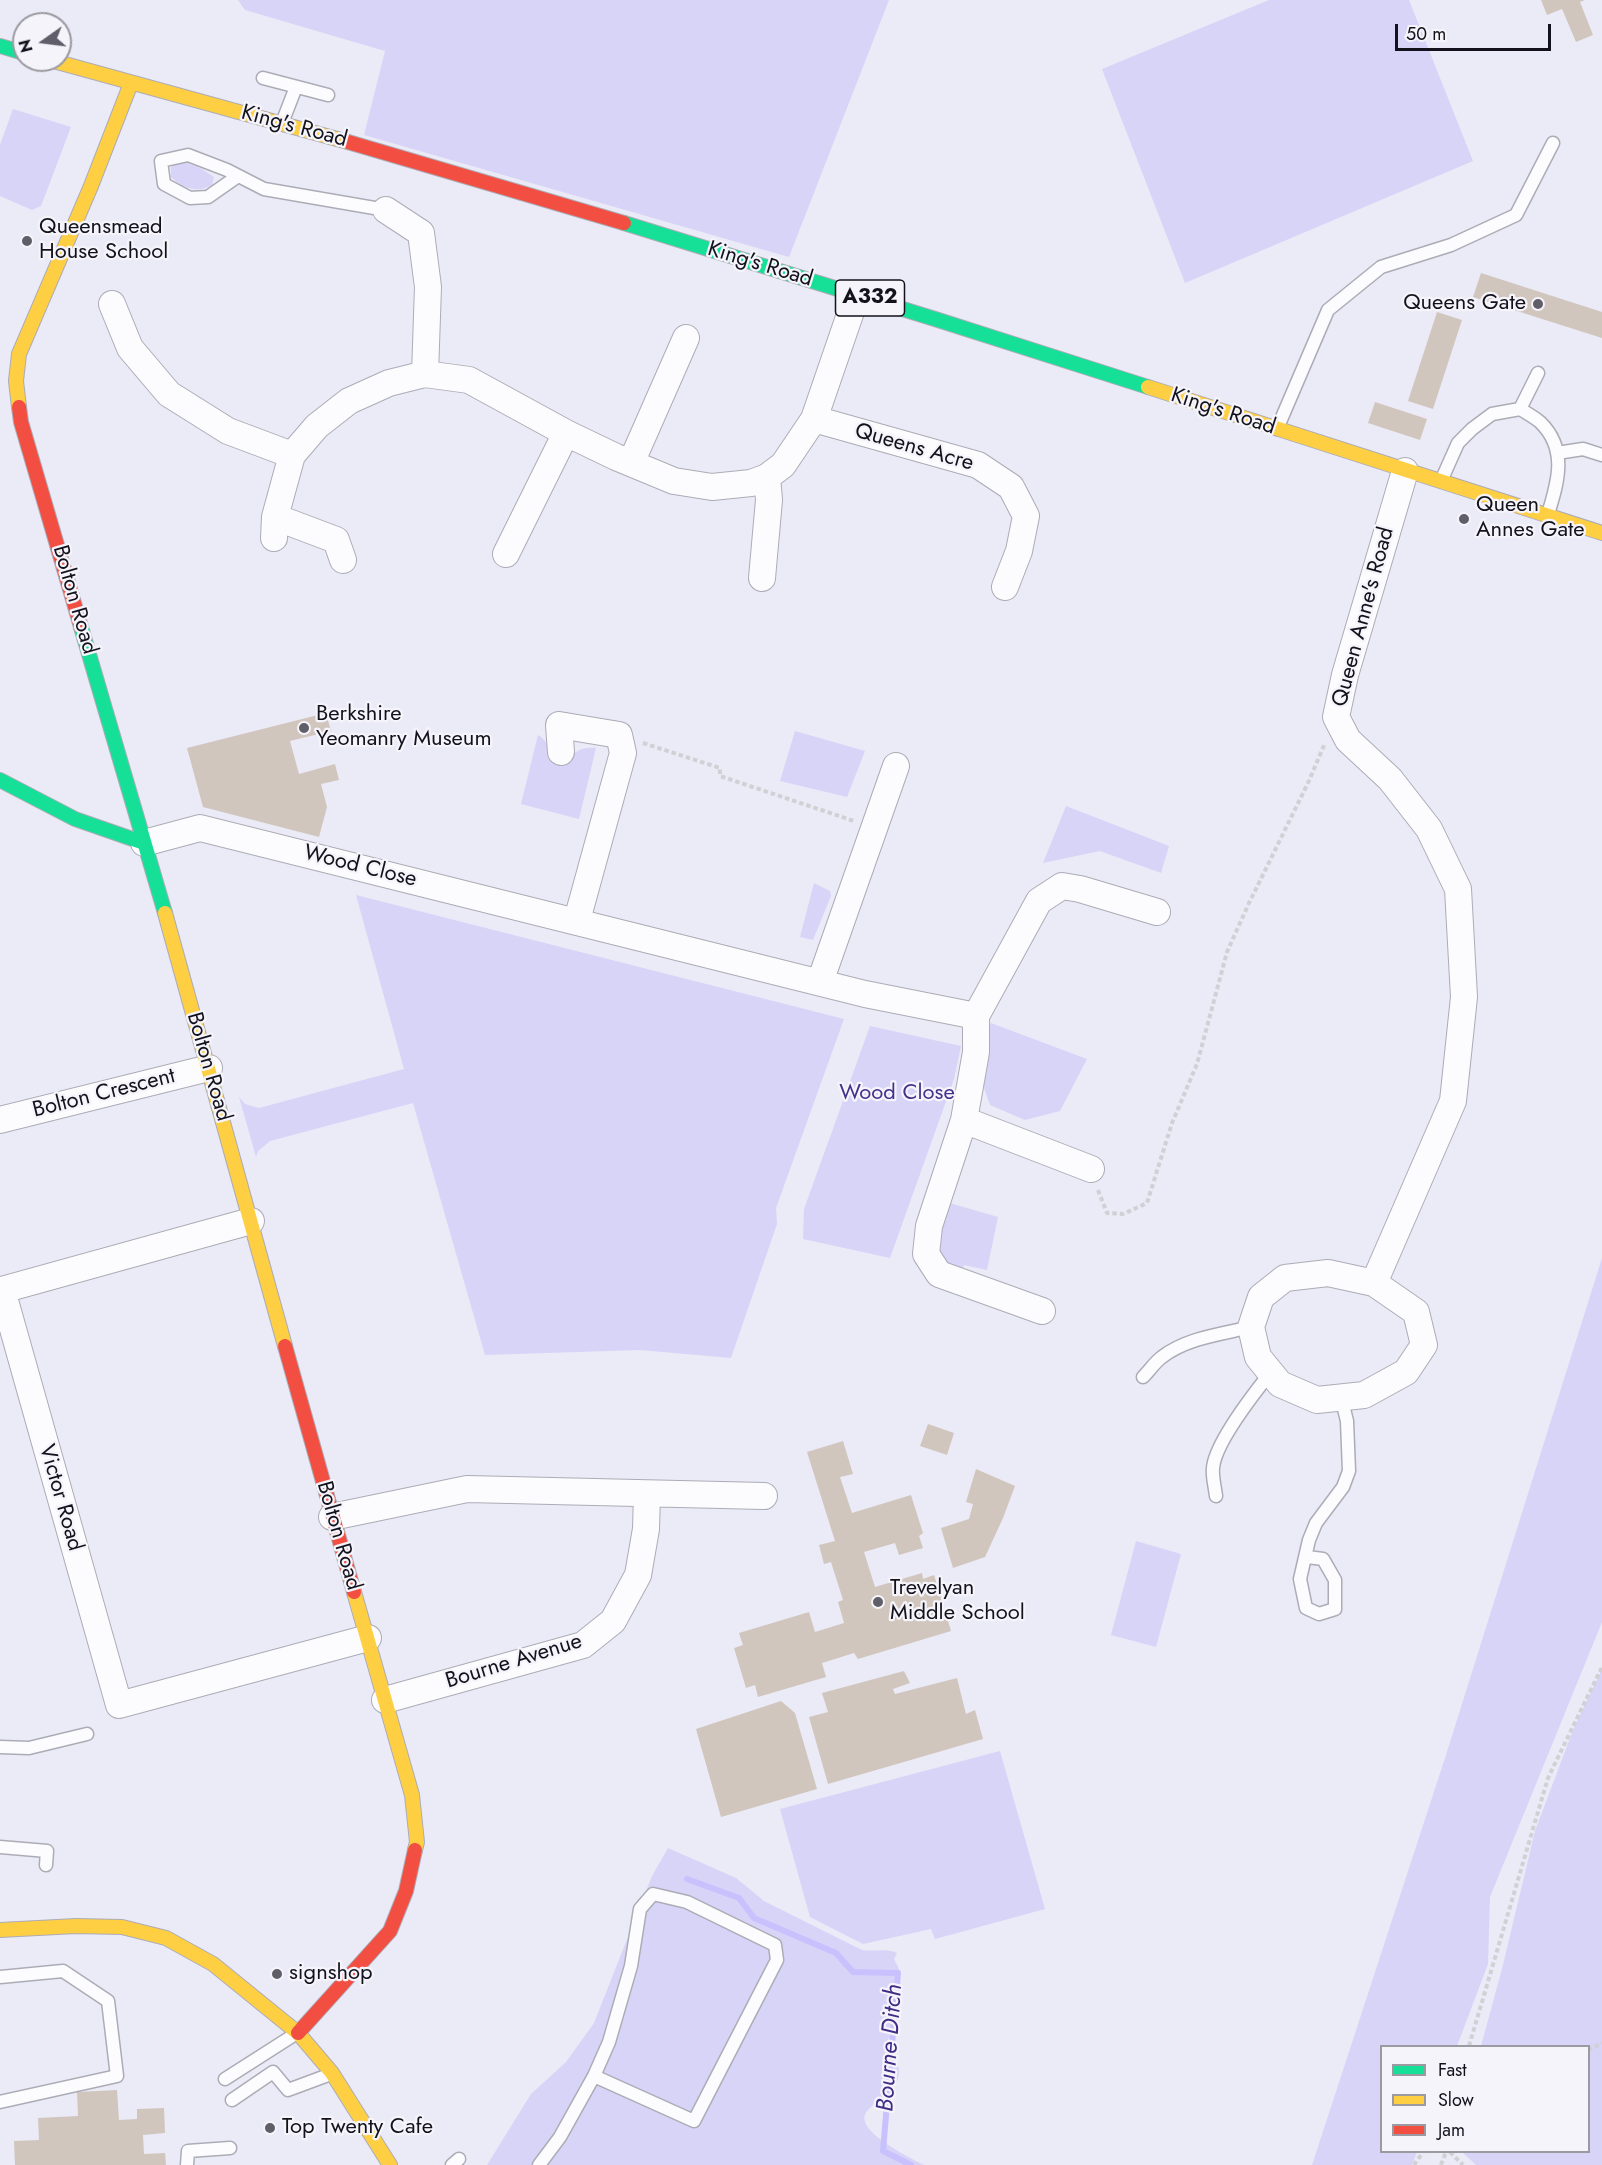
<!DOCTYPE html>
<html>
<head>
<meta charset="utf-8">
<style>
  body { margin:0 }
  #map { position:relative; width:1602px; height:2165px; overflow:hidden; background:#ebeaf7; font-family:Jost,sans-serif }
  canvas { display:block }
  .legend { position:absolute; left:1380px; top:2045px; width:210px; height:108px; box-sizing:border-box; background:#f5f4fa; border:2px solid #9b9aa1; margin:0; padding:8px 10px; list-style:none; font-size:18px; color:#13121c }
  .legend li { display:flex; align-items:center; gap:12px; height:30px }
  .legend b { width:30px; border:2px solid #9b9aa1 }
  .north { position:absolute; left:12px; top:12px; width:60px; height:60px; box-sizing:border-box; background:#f5f4fa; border:2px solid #9b9aa1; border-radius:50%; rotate:256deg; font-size:16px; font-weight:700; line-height:24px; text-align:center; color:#13121c }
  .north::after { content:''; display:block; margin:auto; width:21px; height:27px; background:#5f5e69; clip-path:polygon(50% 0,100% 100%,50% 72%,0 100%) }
  .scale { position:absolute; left:1395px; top:24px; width:156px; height:27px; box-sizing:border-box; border:3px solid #13121c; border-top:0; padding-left:8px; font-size:18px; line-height:21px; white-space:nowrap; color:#13121c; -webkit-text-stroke:4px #f5f4fa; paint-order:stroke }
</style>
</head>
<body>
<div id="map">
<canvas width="1602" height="2165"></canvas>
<ul class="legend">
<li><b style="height:8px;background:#16e098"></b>Fast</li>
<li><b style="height:8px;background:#ffcf43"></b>Slow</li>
<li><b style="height:8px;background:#f24e42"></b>Jam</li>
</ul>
<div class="north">N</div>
<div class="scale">50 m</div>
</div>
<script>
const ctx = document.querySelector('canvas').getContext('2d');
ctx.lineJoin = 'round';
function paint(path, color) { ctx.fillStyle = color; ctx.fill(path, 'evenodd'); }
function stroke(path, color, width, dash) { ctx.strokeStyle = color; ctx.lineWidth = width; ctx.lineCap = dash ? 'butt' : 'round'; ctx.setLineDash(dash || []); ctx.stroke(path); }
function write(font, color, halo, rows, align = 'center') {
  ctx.font = font + ' Jost,sans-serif'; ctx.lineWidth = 4.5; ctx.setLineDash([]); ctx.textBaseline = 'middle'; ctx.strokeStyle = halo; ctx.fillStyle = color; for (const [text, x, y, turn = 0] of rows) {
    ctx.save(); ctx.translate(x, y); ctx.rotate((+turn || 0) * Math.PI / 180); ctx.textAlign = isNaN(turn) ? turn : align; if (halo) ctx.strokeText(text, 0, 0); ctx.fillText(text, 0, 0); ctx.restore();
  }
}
const green = new Path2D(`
  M238,0H889L789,257L364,135L385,51L245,10Z
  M1269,0H1409L1473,161L1185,283L1102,69Z
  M13,109L71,127L41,206L32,210L0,196V145Z
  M182,161L200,168L214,177L212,185C197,193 184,189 171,177V167Z
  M795,731L865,751L847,797L780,781Z
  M538,735C549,742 548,747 548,758L567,761C576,750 582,747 596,748L579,819L521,804Z
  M1066,806L1169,846L1161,873L1100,851L1043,863Z
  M814,883L830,891L831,896L813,940L800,937Z
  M356,895L844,1019L776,1208L777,1224L731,1358L640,1350L485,1355L413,1103L270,1141L258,1151L256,1157L239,1097L245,1104L259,1108L404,1069Z
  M991,1023L1087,1059L1060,1111L1025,1120L990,1105L983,1085L985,1040Z
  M870,1026L961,1046L954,1079L890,1258L803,1239L804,1209Z
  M939,1200L998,1217L987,1270L964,1265L959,1283L940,1276L927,1223Z
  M1602,1258V1622L1490,1897L1488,1964L1457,2046H1382V2152H1417L1412,2165H1312L1445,1758Z
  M1136,1541L1181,1554L1156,1647L1111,1635Z
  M1602,1669V2165H1476L1462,2152H1588V2046H1481L1502,1969L1535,1831L1573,1730Z
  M1000,1751L1045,1909L935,1939L931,1929L863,1944L810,1917L780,1809Z
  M668,1848L736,1878L764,1901L862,1950C874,1952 886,1948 897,1953L894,1959L899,1969C898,1977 894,1984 893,1991C891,2003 895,2016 893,2028C892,2034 887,2038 887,2045C887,2056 901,2062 899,2073C897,2094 880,2097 868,2110C849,2129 911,2158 924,2165H487L531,2094L566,2062L594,2023L652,1876Z`);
const stream = new Path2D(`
  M687,1879L739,1898L754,1918L836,1953L853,1972L898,1973L883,2151L911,2165`);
const building = new Path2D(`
  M1541,0H1585L1580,2L1593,35L1576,42L1562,9L1547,15Z
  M1481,273L1602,312V338L1473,297Z
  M1437,312L1462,320L1433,409L1408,401Z
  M1375,402L1427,419L1420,440L1368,423Z
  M326,713L331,731L290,741L299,774L335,764L339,780L321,784L327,807L319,837L203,807L187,748Z
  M928,1424L954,1433L947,1455L920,1446Z
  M843,1441L853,1474L840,1477L852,1513L911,1495L923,1533L919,1536L923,1548L899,1555L895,1543L864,1552L875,1587L922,1573L923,1579L934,1575L951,1631L858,1659L854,1653L822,1663L826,1677L758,1697L755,1685L746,1688L734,1648L743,1645L739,1633L809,1612L815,1632L844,1623L838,1602L843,1600L831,1562L824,1564L819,1545L835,1541L807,1452Z
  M976,1469L1015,1486L1003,1518L985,1557L953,1568L941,1528L969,1519L973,1504L966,1502Z
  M904,1671L910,1683L893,1689L895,1694L957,1678L966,1714L975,1710L983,1739L828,1784L809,1717L828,1712L822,1693Z
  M781,1701L795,1713L817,1789L721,1817L696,1729Z
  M117,2090L119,2120L137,2119V2109L164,2108L165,2133L143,2135L144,2154L165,2153L166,2165H15L14,2141L39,2140L38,2118L78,2116L77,2092Z`);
const path = new Path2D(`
  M643,743L720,768V776L854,821
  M1098,1190L1107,1213L1123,1214L1147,1203L1172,1123L1197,1064L1227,952L1249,903L1308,783L1325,743
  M1469,2046L1548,1778L1602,1667
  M1588,2050L1602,2043
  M1450,2152L1463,2165
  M1414,2165L1423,2152
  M1441,2165L1446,2152`);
const lane = new Path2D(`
  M263,78L328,95
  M282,123L296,87
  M238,176L208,197L190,198L164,184L161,161L188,155L227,170L264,189L386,210
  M1520,409L1538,373
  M1277,429L1328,310L1381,267L1451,245L1516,215L1553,143
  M1557,453L1583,449L1602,455
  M1441,481L1458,443L1472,429L1492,414L1520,409C1527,413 1534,417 1540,422C1568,449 1558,482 1548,514
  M1143,1377C1149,1371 1155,1362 1162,1357C1186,1338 1222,1334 1251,1327
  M1216,1496C1215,1487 1212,1477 1213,1468C1215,1443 1255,1392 1271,1372
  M1307,1557L1323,1559L1335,1580V1609L1319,1614L1306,1608L1300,1579L1309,1540L1316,1523L1343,1487L1349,1471L1347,1421L1341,1397
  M0,1747L29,1748L87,1734
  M0,1847L47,1851L46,1865
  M0,1977L63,1971L108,2001L117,2076L0,2102
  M225,2079L297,2033
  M232,2100L273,2072L288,2090L331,2074
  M187,2165L188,2151L230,2148
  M452,2165L459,2159
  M539,2165L560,2137L594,2076L609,2042L631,1966L640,1909L653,1894L687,1902L775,1945L777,1960L694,2121L594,2076`);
const street = new Path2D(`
  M386,210L421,233L428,287L425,374
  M112,304L130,348L169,394L228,431L292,455
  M814,419L978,465L1011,487L1026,516L1019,551L1005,587
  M631,463L686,338
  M275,517L336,540L343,560
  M274,538L275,517L292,455L317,426L349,401L389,383L425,374L469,380L566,433L616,457L674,481L712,487L751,483L767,477L783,465L814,419L857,294
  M506,554L566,433
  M762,578L769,500L767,477
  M561,752L559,725L619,735L623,753L577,920
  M144,843L200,828L865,994L976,1016
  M820,982L896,766
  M0,1120L209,1068
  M964,1120L1091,1169
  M251,1221L2,1290L119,1705L368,1638
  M1328,1273L1374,1283L1416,1312L1424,1345L1406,1372L1364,1395L1317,1400L1280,1384L1258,1357L1251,1327L1261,1297L1285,1278Z
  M1374,1283L1453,1101L1464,997L1458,889L1429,829L1390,779L1348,740L1336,717L1345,675L1405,471
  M1042,1311L939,1274L926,1254L929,1226L964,1120L976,1052V1016L1039,901L1062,886L1080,889L1157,912
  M332,1517L467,1489L764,1496
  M385,1700L583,1645L613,1621L638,1575L646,1529L647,1494`);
const fast = new Path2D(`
  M0,46L24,53
  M624,223L935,319L1148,387
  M81,627L165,913
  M0,780L75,819L144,843`);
const slow = new Path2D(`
  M50,60L348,142
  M1148,387L1602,533
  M19,407L16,381L19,354L91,186L131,83
  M165,913L285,1346
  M354,1592L412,1795L417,1842L415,1850
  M0,1930L76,1926L122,1927L166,1938L213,1964L298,2033L332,2073L390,2165`);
const jam = new Path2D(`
  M348,142L624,223
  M19,407L21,422L81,627
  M285,1346L354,1592
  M298,2033L390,1931L406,1891L415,1850`);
const markers = [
  [27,241,6,"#5f5e69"],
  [1538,304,6,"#5f5e69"],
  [1464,519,6,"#5f5e69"],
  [304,728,6,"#5f5e69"],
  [878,1602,6,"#5f5e69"],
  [277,1974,6,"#5f5e69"],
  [270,2128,6,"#5f5e69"]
];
const shields = [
  [870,298,69]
];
const shieldNames = [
  ["A332",870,298]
];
const streetNames = [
  ["King's Road",294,127,15],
  ["King's Road",760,265,17],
  ["King's Road",1223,412,18],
  ["Queens Acre",914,448,16],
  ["Bolton Road",74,600,74],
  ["Queen Anne's Road",1364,617,-75],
  ["Wood Close",360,867,14],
  ["Bolton Road",208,1067,74],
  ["Bolton Crescent",104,1094,-14],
  ["Victor Road",60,1498,74],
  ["Bolton Road",338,1536,74],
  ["Bourne Avenue",514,1662,-17]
];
const poiNames = [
  ["Queensmead",39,228],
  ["House School",39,253],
  ["Queens Gate",1526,304,"right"],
  ["Queen",1476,506],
  ["Annes Gate",1476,531],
  ["Berkshire",316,715],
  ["Yeomanry Museum",316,740],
  ["Trevelyan",890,1589],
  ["Middle School",890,1614],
  ["signshop",289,1974],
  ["Top Twenty Cafe",282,2128]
];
const parkNames = [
  ["Wood Close",897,1094]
];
const waterNames = [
  ["Bourne Ditch",891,2048,-86]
];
paint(green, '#d7d4f8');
stroke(stream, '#c7c1fd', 6);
paint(building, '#d1c6bd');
stroke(lane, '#acacb6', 15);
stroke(street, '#acacb6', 28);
stroke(fast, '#acacb6', 16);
stroke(slow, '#acacb6', 16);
stroke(jam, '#acacb6', 16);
stroke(path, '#d1d0d4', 4, [4.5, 3]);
stroke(lane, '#fcfcfe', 12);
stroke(street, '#fcfcfe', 26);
stroke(fast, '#16e098', 14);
stroke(slow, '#ffcf43', 14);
stroke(jam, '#f24e42', 14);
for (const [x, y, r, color] of markers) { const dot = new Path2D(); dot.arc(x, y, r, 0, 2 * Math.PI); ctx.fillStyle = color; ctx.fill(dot); stroke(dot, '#f5f4fa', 2); }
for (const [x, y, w] of shields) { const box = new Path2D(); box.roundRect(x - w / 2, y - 18, w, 36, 4.5); ctx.fillStyle = '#f5f4fa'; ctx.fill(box); stroke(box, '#13121c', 1.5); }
write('bold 21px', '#13121c', null, shieldNames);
write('22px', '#13121c', '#f5f4fa', streetNames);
write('22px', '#13121c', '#f5f4fa', poiNames, 'left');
write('22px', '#45318b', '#f5f4fa', parkNames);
write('italic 24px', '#402c85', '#f5f4fa', waterNames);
</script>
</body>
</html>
